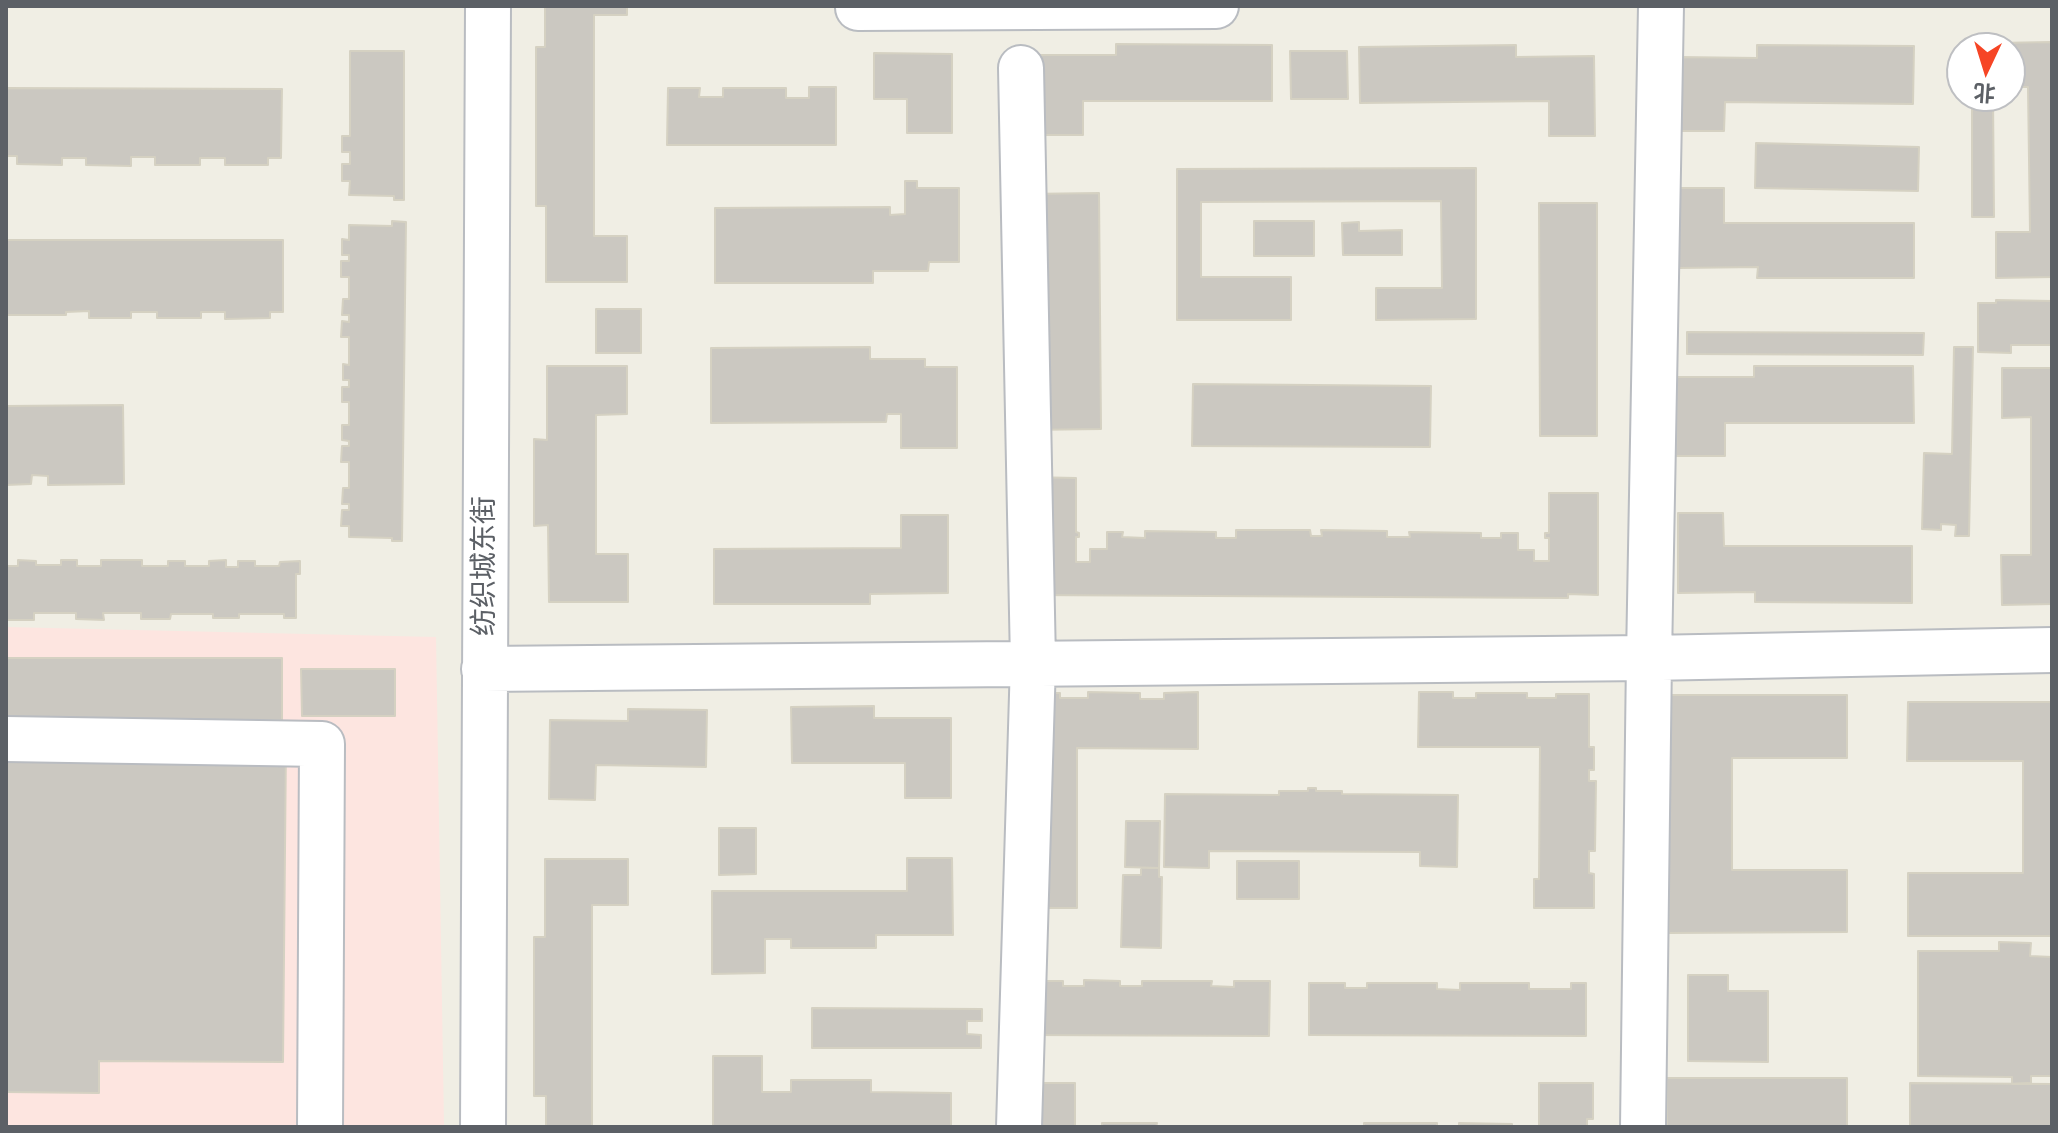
<!DOCTYPE html>
<html>
<head>
<meta charset="utf-8">
<style>
  body { margin:0 }
  #map { position:relative; width:2058px; height:1133px; overflow:hidden; background:#f0eee4; font-family:"Exo 2","Noto Sans SC",sans-serif }
  canvas { display:block }
  .frame { position:absolute; inset:0; border:8px solid #5c6066; pointer-events:none }
  .north { position:absolute; left:1946px; top:32px; width:80px; height:80px; box-sizing:border-box; background:#fff; border:2px solid #bebfc2; border-radius:50%; rotate:184deg; font-size:22px; font-weight:700; line-height:32px; text-align:center; color:#5c6066 }
  .north::after { content:''; display:block; margin:auto; width:28px; height:36px; background:#f64525; clip-path:polygon(50% 0,100% 100%,50% 72%,0 100%) }
</style>
</head>
<body>
<div id="map">
<canvas width="2058" height="1133"></canvas>
<div class="frame"></div>
<div class="north">北</div>
</div>
<script>
const ctx = document.querySelector('canvas').getContext('2d');
ctx.lineJoin = 'round';
function paint(path, color) { ctx.fillStyle = color; ctx.fill(path, 'evenodd'); }
function stroke(path, color, width, dash) { ctx.strokeStyle = color; ctx.lineWidth = width; ctx.lineCap = dash ? 'butt' : 'round'; ctx.setLineDash(dash || []); ctx.stroke(path); }
function write(font, color, halo, rows, align = 'center') {
  ctx.font = font + ' "Exo 2","Noto Sans SC",sans-serif'; ctx.lineWidth = 8; ctx.setLineDash([]); ctx.textBaseline = 'middle'; ctx.strokeStyle = halo; ctx.fillStyle = color; for (const [text, x, y, turn = 0] of rows) {
    ctx.save(); ctx.translate(x, y); ctx.rotate((+turn || 0) * Math.PI / 180); ctx.textAlign = isNaN(turn) ? turn : align; if (halo) ctx.strokeText(text, 0, 0); ctx.fillText(text, 0, 0); ctx.restore();
  }
}
const medical = new Path2D(`
  M6,627L436,637L444,1127H6Z`);
const building = new Path2D(`
  M545,6H627V15H594V236H627V282H546V206H536V47H545Z
  M2052,42V277L1996,278V232H2030L2028,87H2010V48H1996V43Z
  M1116,44L1272,45V101H1083V135H1037V55H1116Z
  M1516,45V57L1594,56L1595,136H1549V101L1360,103L1359,47Z
  M1757,45L1914,46L1913,104L1725,102L1724,131H1679V57L1757,58Z
  M350,51H404V200H394V196L349,195L350,181H342V164H350V152H342V136H350Z
  M1290,51H1347L1348,99H1291Z
  M874,53L952,54V133H907V99H874Z
  M809,87H836V145H667L668,88H700L699,97H723V88H786V98H809Z
  M6,88L282,89L281,158H268V165H225V158H200V165H155V157H131V166L86,165V158H62V165L17,164V156H6Z
  M1972,96H1993L1994,217H1972Z
  M1756,143L1919,147L1918,191L1755,188Z
  M1476,168V319L1376,320V288H1442L1441,201L1201,202V277H1291V320H1177V169Z
  M905,181H917V188H959V262H929L928,271H873V283H715V208L890,207V215L905,214Z
  M1679,188H1724V223H1914V278H1757L1758,267L1679,268Z
  M1099,193L1101,429L1028,430L1025,194Z
  M1539,203H1597V436H1540Z
  M392,221L406,222L402,541H392V538L349,537V526H341L342,510H349V504H342L343,488H349V462H341L342,446H349V441L342,440V425H349V402H342V387H349V380H343V364L349,365V337H341L342,321L349,322V315H342L343,299H349V277H341V261H349V255H342V239L349,240V225L392,226Z
  M1254,221H1314V256H1254Z
  M1359,222V231L1402,230V255H1343L1342,223Z
  M6,240H283V312H270V318L225,319V312H201V318H157V312H131V318H89V311L66,312V315H6Z
  M1996,300L2052,301V345H2011V353L1978,352V303H1996Z
  M596,309H641V353H596Z
  M1687,332L1924,333L1923,355L1687,354Z
  M870,347V359H925V367H957V448H901V414H887L886,422L711,423V348Z
  M1954,347H1973L1969,536H1955L1956,525L1941,524V530L1922,529L1924,453L1952,454Z
  M547,366H627V414L596,415V554H628V602H549L548,525L534,526V439L547,440Z
  M1754,366H1913L1914,423H1725V456H1676L1677,377H1754Z
  M2002,368H2052V604L2002,605L2001,555H2031V417L2002,418Z
  M1193,384L1431,386L1430,447L1192,446Z
  M123,405L124,484L48,485V476L32,475L31,484L6,485V406Z
  M1028,477L1076,478V532L1079,533V537H1076V562H1090V549H1107V532H1123L1122,537L1145,538V531L1216,532V538H1236V530H1310L1311,536H1322L1321,530L1387,531V537H1410L1409,532L1481,533V538H1501V533H1518V550H1534V561H1549V538H1545V533H1549V493H1598V595L1568,594V598L1028,595Z
  M1678,513H1723L1724,546H1912V603L1755,602V592L1678,593Z
  M901,515H948V593L870,594V604H714V549L901,548Z
  M6,559V566H18V560L36,561V565H61V560H77V566H101V560H142V566H168V561H185V566H209V561L226,560V567H238V561H255V566H279L280,562L300,561V574H296V618H284V614H239V618H213V614H171L170,619H141V613H103L104,620L76,619V613H34V620H6Z
  M6,658H282V720H6Z
  M301,669H395V716H302Z
  M1088,692L1140,693V699H1164V693L1198,692V749L1077,748V908H1028V693H1060V698H1088Z
  M1419,692H1453V698H1476V693H1527V698H1556V694H1589V747H1594V770H1589V781H1596L1595,851H1589V873L1594,874V908H1534V879H1539L1540,747H1418Z
  M1668,695H1847V758H1732V870H1847V932L1669,933Z
  M1908,702H2052V936H1908V873H2023V761H1907Z
  M874,706V718H951V798H905V763H792L791,707Z
  M628,709L707,710L706,767L596,765L595,800L549,799L550,720L628,721Z
  M6,741L286,743L283,1062L99,1061V1093L6,1092Z
  M1308,788H1316V791H1342V794L1458,795L1457,867L1420,866V852L1209,851V868L1164,867L1165,794L1279,795V791H1308Z
  M1126,821H1160L1159,868L1125,867Z
  M719,828H756V874L719,875Z
  M907,858H952L953,935H876V948H791V939H765V973L712,974V891H907Z
  M545,859H628V905H592V1126L628,1127H546V1096H534V937H545Z
  M1237,861H1299V899H1237Z
  M1141,868H1159V877H1162L1161,948L1121,947L1123,875H1141Z
  M1999,942L2031,943L2030,956L2052,957V1076H2031V1083L2012,1084V1077L1918,1076V951H1999Z
  M1688,975H1728V991H1768V1062L1688,1061Z
  M1084,980L1120,981V986H1142V981H1212L1211,986L1234,987V981H1270L1269,1036L1029,1035V981H1063V986H1084Z
  M1309,983H1345V988H1367V983H1437V989L1460,990V983H1529V989H1571V983H1586V1036L1309,1035Z
  M812,1008L982,1009V1021H967V1034L981,1035V1048H812Z
  M713,1056H762V1092H791V1080H871V1092L951,1093V1127H713Z
  M1667,1078H1847V1127H1667Z
  M1024,1083H1075V1127H1028Z
  M1539,1083H1593V1119H1587V1127H1539Z
  M1910,1083L2052,1084V1127H1910Z
  M1102,1123H1157L1156,1127H1102Z
  M1364,1123H1437V1127H1364Z
  M1459,1123L1512,1124V1127H1459Z`);
const minor = new Path2D(`
  M858,8L1216,6
  M484,669L1649,658L2052,650
  M6,739L322,744L320,1127
  M483,1127L488,6
  M1019,1127L1033,662L1021,68
  M1643,1127L1649,658L1661,6`);
const streetNames = [
  ["纺织城东街",484,566,-90]
];
paint(medical, '#fde5e0');
paint(building, '#cbc8c1');
stroke(building, '#d5d1c2', 2);
stroke(minor, '#b9bcc1', 48);
stroke(minor, '#fff', 44);
write('28px', '#5c6066', '#fff', streetNames);
</script>
</body>
</html>
